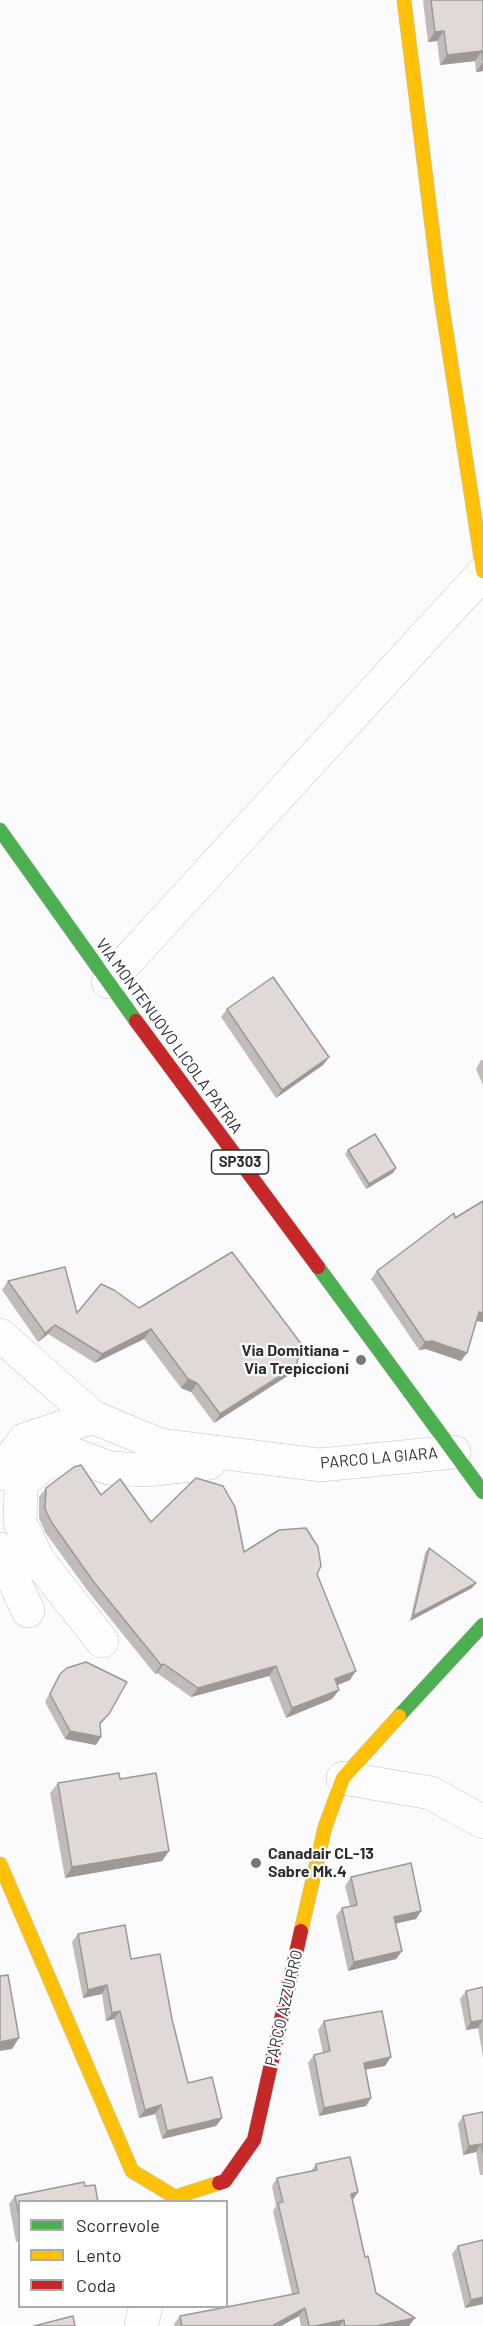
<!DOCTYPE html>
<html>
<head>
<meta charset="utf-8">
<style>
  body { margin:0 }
  #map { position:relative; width:483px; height:2326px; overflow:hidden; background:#fbfbfe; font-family:Barlow,sans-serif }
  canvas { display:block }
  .legend { position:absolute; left:18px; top:2200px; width:210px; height:108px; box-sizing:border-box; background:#fff; border:2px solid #ababad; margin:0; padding:8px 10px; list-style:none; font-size:18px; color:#2e2e31 }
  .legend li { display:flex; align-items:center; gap:12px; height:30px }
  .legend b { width:30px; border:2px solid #ababad }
</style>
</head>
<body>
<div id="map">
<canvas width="483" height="2326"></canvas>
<ul class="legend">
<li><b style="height:8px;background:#4caf50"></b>Scorrevole</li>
<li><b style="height:8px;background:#ffc107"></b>Lento</li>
<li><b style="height:8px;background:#c62828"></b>Coda</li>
</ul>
</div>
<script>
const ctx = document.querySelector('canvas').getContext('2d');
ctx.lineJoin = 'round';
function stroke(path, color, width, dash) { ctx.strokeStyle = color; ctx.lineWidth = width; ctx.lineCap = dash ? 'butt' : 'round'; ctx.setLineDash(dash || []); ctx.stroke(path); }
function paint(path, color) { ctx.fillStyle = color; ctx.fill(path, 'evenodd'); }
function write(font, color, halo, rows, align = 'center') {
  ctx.font = font + ' Barlow,sans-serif'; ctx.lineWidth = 4.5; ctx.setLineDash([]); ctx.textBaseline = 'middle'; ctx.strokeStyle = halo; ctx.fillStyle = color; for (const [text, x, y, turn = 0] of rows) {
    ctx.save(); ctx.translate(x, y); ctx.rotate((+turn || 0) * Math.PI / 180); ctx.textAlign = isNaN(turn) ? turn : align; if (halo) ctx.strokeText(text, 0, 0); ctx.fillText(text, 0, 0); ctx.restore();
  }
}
const street = new Path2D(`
  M108,982L483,573
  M0,1335L93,1417L160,1445L320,1465L454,1452
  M0,1474L24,1440L93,1417
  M0,1549L28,1611
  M102,1641L38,1560L20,1522L21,1484L43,1464L75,1455L109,1468L146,1470L209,1463
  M343,1778L431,1793L483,1822
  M141,2326L146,2306`);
const fast = new Path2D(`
  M0,830L136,1021
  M318,1267L483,1492
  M399,1716L483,1625`);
const slow = new Path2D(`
  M404,0L440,292L483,571
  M0,1864L132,2171L175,2197L219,2183
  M301,1931L325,1827L343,1778L399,1716`);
const jam = new Path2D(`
  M136,1021L318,1267
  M219,2183L225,2181L254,2140L301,1931`);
const wall = new Path2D(`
  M424,0H483V71L476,72L475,61L440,65L437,41L428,42L423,1Z
  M227,1009L329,1057L323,1065L276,1098L221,1017Z
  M481,1060H483V1085L476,1069Z
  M348,1150L396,1168L393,1173L366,1189L345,1154Z
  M483,1201V1322L476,1321L461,1361L426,1349L419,1350L371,1279L377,1271Z
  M8,1281L77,1313L139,1308L289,1375L214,1423L191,1392L181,1388L144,1339L95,1363L48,1334L38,1342L2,1290Z
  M46,1488L101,1495L151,1522L317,1574L350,1680L337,1685L339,1690L332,1699L286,1718L269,1676L191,1697L157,1673L155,1674L87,1590L45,1532L39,1518V1497Z
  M429,1548L472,1588L410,1621L425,1553Z
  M60,1674L109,1714L100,1725L96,1745L65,1739L45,1702L55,1682Z
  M120,1779L169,1851L162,1861L65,1878L50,1793L58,1783Z
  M351,1877L421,1911L416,1919L395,1924L402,1951L396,1959L348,1971L336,1916L342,1908L350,1906L345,1886Z
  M78,1934L131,1959L172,2019L188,2083L222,2118L216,2126L162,2139L155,2114L139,2118L114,2019L106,2021L102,1994L83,1998L72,1942Z
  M483,1987V2057L478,2028L466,2030L460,1999L466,1991Z
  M324,2021L385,2066L366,2069L371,2098L366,2106L319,2116L308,2063L314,2055L323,2053L318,2030Z
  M483,2112V2175H480L476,2152L463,2155L458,2124L463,2116Z
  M316,2164L353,2200L365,2257L376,2293L409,2326H301L299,2316L281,2326H175L174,2324L180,2316L292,2294L273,2211L276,2206L272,2186L277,2178L311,2171Z
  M85,2186L20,2202V2241L16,2242L9,2204L15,2196Z
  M483,2239V2304L465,2308L452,2254L458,2246L482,2240Z`);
const shadedWall = new Path2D(`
  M444,31L437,41L428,42L435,32Z
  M482,51L475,61L440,65L447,55Z
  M483,62V71L476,72Z
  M329,1057L323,1065L276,1098L282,1090Z
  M396,1168L393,1173L366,1189L369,1184Z
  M479,1312L483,1313V1322L473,1320Z
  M55,1325L48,1334L38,1342L45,1333Z
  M151,1329L144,1339L95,1363L102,1354Z
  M432,1341L467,1353L461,1361L426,1349L419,1350L425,1342Z
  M296,1366L289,1375L214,1423L220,1414Z
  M188,1379L197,1383L191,1392L181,1388Z
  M476,1583L472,1588L410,1621L413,1616Z
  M164,1664L157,1673L155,1674L161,1665Z
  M276,1666L269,1676L191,1697L198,1688Z
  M356,1671L350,1680L328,1689L335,1679Z
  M339,1690L332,1699L286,1718L292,1708Z
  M70,1731L101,1737L96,1745L65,1739Z
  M169,1851L162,1861L65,1878L72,1867Z
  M421,1911L416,1919L388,1925L394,1917Z
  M402,1951L396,1959L348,1971L354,1962Z
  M107,1985L102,1994L83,1998L88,1990Z
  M120,2011L114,2019L106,2021L112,2013Z
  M483,2020L478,2028L466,2030L471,2022Z
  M19,2038L12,2049L0,2051V2042Z
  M391,2057L385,2066L359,2071L364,2063Z
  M371,2098L366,2106L319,2116L324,2108Z
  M161,2105L155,2114L139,2118L145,2110Z
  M222,2118L216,2126L162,2139L167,2131Z
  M481,2144L476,2152L463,2155L469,2146Z
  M358,2192L353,2200L351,2194Z
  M483,2297V2304L465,2308L471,2300Z
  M305,2308L299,2316L281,2326H272Z
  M415,2318L409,2326H376Z
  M344,2320L339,2326H315Z`);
const building = new Path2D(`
  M431,0H483V60L482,51L447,55L444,31L435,32Z
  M273,977L329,1057L282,1090L227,1009Z
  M375,1134L396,1168L369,1184L348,1150Z
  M483,1201V1313L479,1312L467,1353L432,1341L425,1342L377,1271L454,1213L455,1218Z
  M232,1252L302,1345L296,1366L220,1414L197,1383L188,1379L151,1329L102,1354L55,1325L45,1333L8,1281L65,1267L77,1313L101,1284L114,1290L139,1308Z
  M81,1465L101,1495L120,1479L151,1522L196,1478L223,1486L235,1507L244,1552L279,1530L306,1528L318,1547L321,1566L317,1574L356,1671L335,1679L339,1690L292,1708L276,1666L198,1688L164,1664L161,1665L93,1581L52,1523L45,1509L46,1488L74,1467Z
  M429,1548L476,1583L413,1616Z
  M86,1662L127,1682L109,1714L100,1723L101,1737L70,1731L50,1694L60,1674L67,1668Z
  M119,1773L120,1779L156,1773L169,1851L72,1867L58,1783Z
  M411,1863L421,1911L394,1917L402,1951L354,1962L342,1908L357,1905L351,1877Z
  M125,1925L131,1959L160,1954L172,2019L188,2083L212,2077L222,2118L167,2131L161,2105L145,2110L120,2011L112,2013L107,1985L88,1990L78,1934Z
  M8,1975L19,2038L0,2042V1976Z
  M483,1987V2020L471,2022L466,1991Z
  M382,2011L391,2057L364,2063L371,2098L324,2108L314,2055L330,2051L324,2021Z
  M483,2112V2153L481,2144L469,2146L463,2116Z
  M350,2157L358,2192L351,2194L365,2257L368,2256L376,2293L415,2318L376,2326H345L344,2320L315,2326H309L305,2308L272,2326H182L180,2316L299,2293L278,2203L283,2202L277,2178L317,2170L316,2164Z
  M84,2182L85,2186L95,2185L98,2202H20V2221L15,2196Z
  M483,2240V2297L471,2300L458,2246Z
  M73,2316L75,2326H34Z`);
const markers = [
  [361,1360,6,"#767679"],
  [256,1863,6,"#767679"]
];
const shields = [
  [240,1162,57]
];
const shieldNames = [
  ["SP303",240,1162]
];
const streetNames = [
  ["VIA MONTENUOVO LICOLA PATRIA",169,1036,54],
  ["PARCO LA GIARA",379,1458,-5],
  ["PARCO AZZURRO",284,2008,-77]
];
const poiNames = [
  ["Via Domitiana -",349,1351],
  ["Via Trepiccioni",349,1369],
  ["Canadair CL-13",268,1854,"left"],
  ["Sabre Mk.4",268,1872,"left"]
];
stroke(street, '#c2c2c5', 34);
stroke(fast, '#c2c2c5', 15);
stroke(slow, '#c2c2c5', 15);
stroke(jam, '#c2c2c5', 15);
stroke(street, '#fefeff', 33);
stroke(fast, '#4caf50', 14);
stroke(slow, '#ffc107', 14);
stroke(jam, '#c62828', 14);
paint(wall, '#c2bbba');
paint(shadedWall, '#9e9897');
paint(building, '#e1d9d8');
stroke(building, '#9e9897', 1.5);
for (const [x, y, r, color] of markers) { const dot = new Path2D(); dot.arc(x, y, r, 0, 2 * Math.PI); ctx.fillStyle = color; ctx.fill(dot); stroke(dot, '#fff', 2); }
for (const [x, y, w] of shields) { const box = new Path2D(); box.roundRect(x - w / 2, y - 12, w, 24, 4.5); ctx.fillStyle = '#fff'; ctx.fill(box); stroke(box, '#2e2e31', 1.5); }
write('bold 15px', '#2e2e31', null, shieldNames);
write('16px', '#2e2e31', '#fff', streetNames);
write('bold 16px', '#2e2e31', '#fff', poiNames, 'right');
</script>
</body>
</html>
